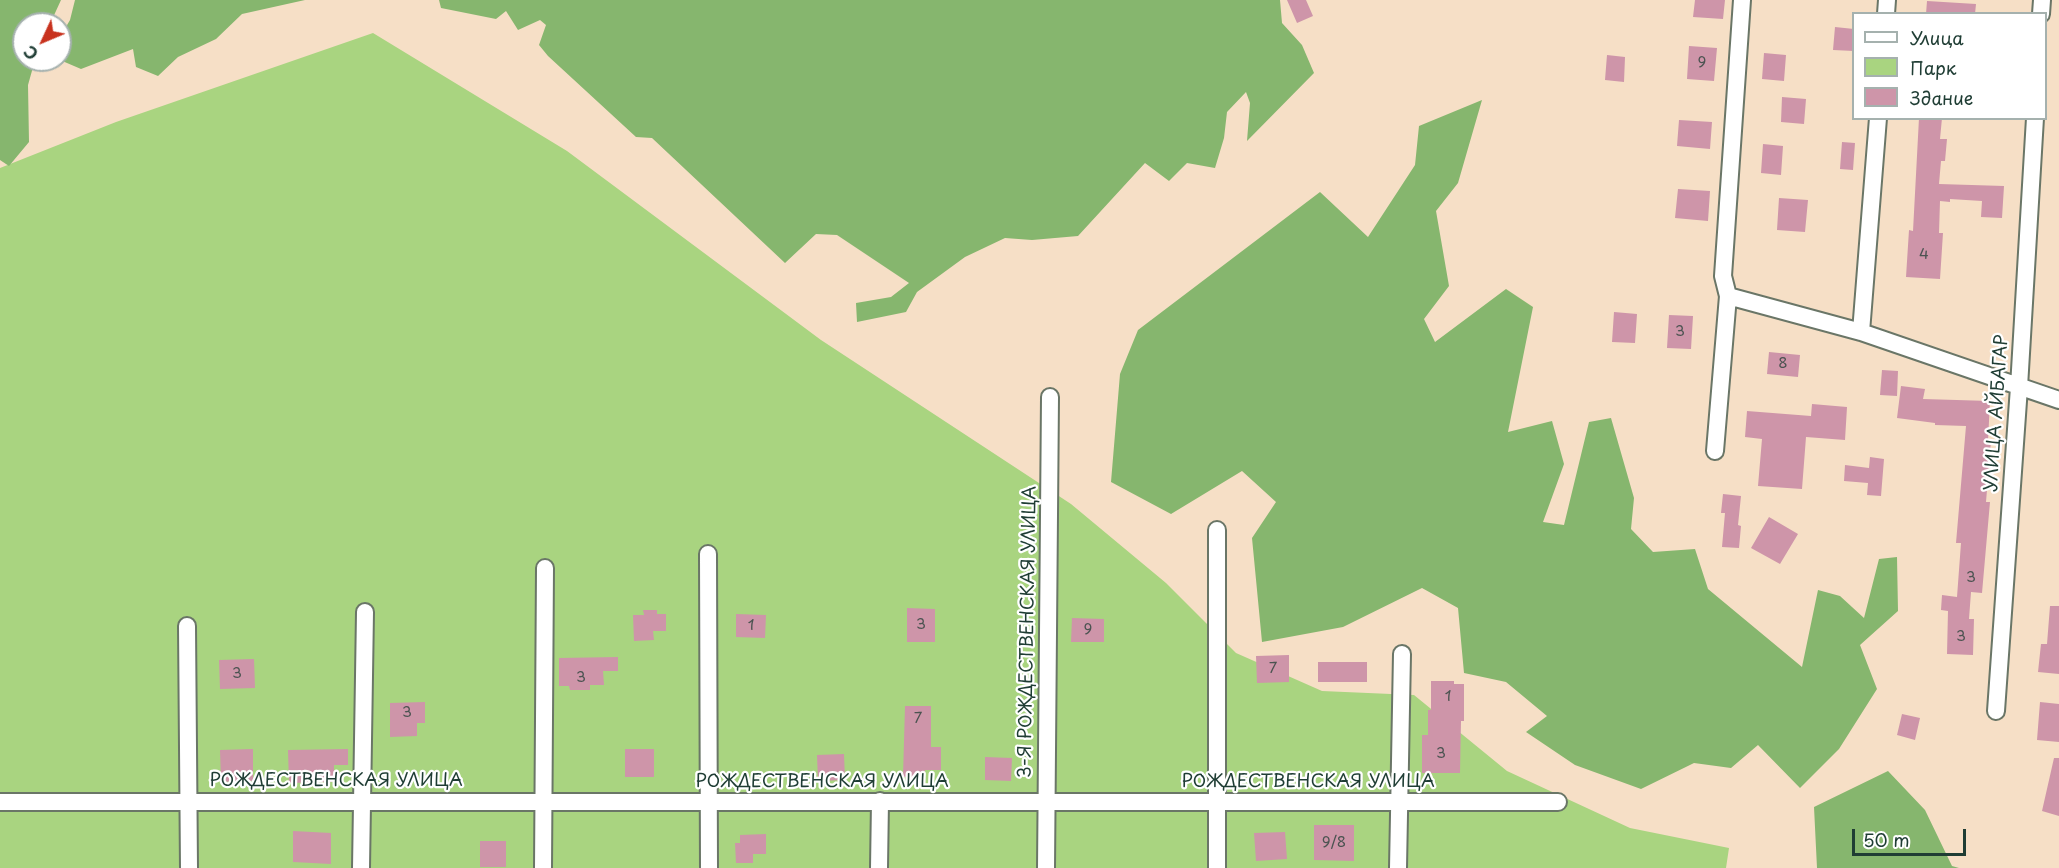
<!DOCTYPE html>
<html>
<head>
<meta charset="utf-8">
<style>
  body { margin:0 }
  #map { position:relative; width:2059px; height:868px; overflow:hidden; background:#f6dfc6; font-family:"Playpen Sans",sans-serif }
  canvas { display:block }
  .legend { position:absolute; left:1852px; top:12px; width:195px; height:108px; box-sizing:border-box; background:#fff; border:2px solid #a5b1ae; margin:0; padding:8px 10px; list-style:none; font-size:18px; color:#1f3d34 }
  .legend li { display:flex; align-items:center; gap:12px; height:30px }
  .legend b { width:30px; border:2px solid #a5b1ae }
  .north { position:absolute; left:12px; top:12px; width:60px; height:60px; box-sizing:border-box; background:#fff; border:2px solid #a5b1ae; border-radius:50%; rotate:226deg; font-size:16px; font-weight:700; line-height:24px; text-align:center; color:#1f3d34 }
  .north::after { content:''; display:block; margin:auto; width:21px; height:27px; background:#c8321e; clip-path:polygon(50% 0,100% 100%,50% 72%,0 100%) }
  .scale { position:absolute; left:1852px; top:829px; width:114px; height:27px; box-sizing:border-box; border:3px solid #1f3d34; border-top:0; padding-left:8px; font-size:18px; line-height:21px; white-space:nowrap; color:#1f3d34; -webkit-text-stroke:4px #fff; paint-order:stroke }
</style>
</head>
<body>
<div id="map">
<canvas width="2059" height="868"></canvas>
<ul class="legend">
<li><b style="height:8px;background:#fff"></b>Улица</li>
<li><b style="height:16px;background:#a9d480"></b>Парк</li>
<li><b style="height:16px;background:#ce95a9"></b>Здание</li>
</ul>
<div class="north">С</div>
<div class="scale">50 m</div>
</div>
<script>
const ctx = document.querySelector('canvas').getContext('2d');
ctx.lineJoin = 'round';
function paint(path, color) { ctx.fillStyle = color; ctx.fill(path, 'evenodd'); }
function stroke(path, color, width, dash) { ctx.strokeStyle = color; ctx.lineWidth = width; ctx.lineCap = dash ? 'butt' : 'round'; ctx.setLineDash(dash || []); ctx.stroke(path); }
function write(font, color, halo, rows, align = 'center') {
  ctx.font = font + ' "Playpen Sans",sans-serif'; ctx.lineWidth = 4.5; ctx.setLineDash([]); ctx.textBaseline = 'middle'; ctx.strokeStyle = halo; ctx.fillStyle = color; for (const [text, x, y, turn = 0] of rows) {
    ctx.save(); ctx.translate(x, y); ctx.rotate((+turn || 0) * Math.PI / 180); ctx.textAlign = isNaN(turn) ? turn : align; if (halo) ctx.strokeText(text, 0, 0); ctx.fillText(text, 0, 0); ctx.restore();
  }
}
const green = new Path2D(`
  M373,33L567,151L821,340L1071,504L1166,583L1236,653L1322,691L1414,695L1507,771L1630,828L1729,848L1726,868H0V168L116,122Z`);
const forest = new Path2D(`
  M0,0H61L50,24H24V60H35L28,85L29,142L9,166L0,160Z
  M75,0H305L242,14L216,39L178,57L158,76L136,67L133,49L81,69L60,60V37L70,20Z
  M439,0H1280L1282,23L1302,45L1314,73L1247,141L1250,103L1246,92L1227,112L1224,138L1215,168L1187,163L1169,181L1145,163L1078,236L1032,240L1005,238L965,257L917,292L906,312L857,322L856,303L891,297L909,283L837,235L816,234L785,263L652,138L636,137L548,56L539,45L546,25L540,20L518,30L506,11L496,19L441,8Z
  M1482,100L1458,183L1436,211L1449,286L1424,319L1435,342L1506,289L1533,307L1508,432L1552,421L1564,464L1543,522L1564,525L1589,422L1611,418L1634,498L1631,529L1653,552L1695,549L1708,589L1802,667L1818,590L1840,596L1864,618L1879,559L1897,557L1898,611L1860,645L1877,689L1839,749L1800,788L1758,745L1731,768L1694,763L1641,789L1575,765L1526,732L1547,716L1506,682L1464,673L1458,608L1422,588L1343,627L1262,642L1252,538L1276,502L1242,471L1171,514L1111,482L1120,374L1138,330L1320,192L1368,237L1415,165L1419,126Z
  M1888,771L1925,810L1952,866L1959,868H1817L1814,807Z`);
const building = new Path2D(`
  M1287,0H1306L1313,16L1297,23Z
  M1695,0H1725L1723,19L1693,17Z
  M1927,1L1976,4L1975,14H1926Z
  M1835,27L1854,29V51L1833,50Z
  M1689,46L1717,48L1714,81L1687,79Z
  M1764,53L1786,55L1784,81L1762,79Z
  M1607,55L1625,57L1624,82L1605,80Z
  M1782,97L1806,99L1804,124L1781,122Z
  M1919,118H1942L1940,139H1947L1945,161H1941L1939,184L2004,186L2002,218L1981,217L1982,201L1950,199V202L1940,201L1939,233H1943L1940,279L1906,277L1909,230L1913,231Z
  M1679,120L1712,122L1710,149L1677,146Z
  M1842,142L1855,143L1853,170L1840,169Z
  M1763,144L1783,146L1781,175L1761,173Z
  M1678,189L1710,191L1708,221L1675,218Z
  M1779,198L1808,200L1805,232L1777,230Z
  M1614,312L1637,314L1635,343L1612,342Z
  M1669,315L1693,316L1691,349L1667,348Z
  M1769,352L1800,355L1798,377L1767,374Z
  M1882,370L1898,371L1897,396L1880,395Z
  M1901,386L1925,389L1923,399L1990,401L1988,441H1991L1986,502H1990L1982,593L1971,592L1969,619H1974L1973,655L1947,654L1948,611L1941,610L1942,595L1957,597L1961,543H1956L1966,426L1935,425V423L1897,418Z
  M1812,404L1847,407L1845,440L1806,437L1802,489L1758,486L1762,439L1745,437L1747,411L1811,416Z
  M1870,457L1884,459L1881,496L1867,495L1868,483L1844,481L1845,465L1869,468Z
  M1723,494L1741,496L1738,525L1741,526L1739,548L1722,547L1725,513H1721Z
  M1769,517L1798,534L1780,564L1751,548Z
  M2050,606H2059V674L2038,672L2041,644H2047Z
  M907,608L935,609V642H907Z
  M643,610H657V614H666V631H653L654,640L634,641L633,615H644Z
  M736,614L766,615L765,638L736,637Z
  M1072,618L1104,619V642H1071Z
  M1289,655V682L1257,683L1256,656Z
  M618,657V671H603L604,685H590V690H570L569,686H559V658Z
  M254,659L255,688L220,689L219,660Z
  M1318,662H1367V682H1318Z
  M1431,681H1454V684H1464V721H1461L1460,773H1422V735H1428V710H1431Z
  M425,702V723H417V736L390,737V703Z
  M2040,702L2059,704V742L2037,740Z
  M905,706H931V747H941V770H925V777H903Z
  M1902,714L1920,718L1915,740L1897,735Z
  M253,749V781L221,782L220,750Z
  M348,749V765H334V782L289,783L288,750Z
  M625,749H654V777H625Z
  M844,754L845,780L818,781L817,755Z
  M985,757L1012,758L1011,781L985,780Z
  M2054,758H2059V816L2042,811Z
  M1314,825H1354V861L1314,860Z
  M293,831L331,833V864L293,862Z
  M1285,832L1287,859L1256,861L1254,833Z
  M766,834V854H753V863H736L735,843H740V835Z
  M480,841H506V867H480Z`);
const minor = new Path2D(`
  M1886,14L1887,0
  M2041,14L2042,0
  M1728,296L1861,332L2059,400
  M1861,332L1878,118
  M1715,451L1728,296L1723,276L1742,0
  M708,554L709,868
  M187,626L189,868
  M1996,711L2019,387L2035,118
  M0,802H1558
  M361,868L365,612
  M543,868L545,568
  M879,868L880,801
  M1046,868L1050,397
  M1217,868V530
  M1398,868L1402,654`);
const numberNames = [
  ["9",1702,63],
  ["4",1924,255],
  ["3",1680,332],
  ["8",1783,364],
  ["3",1971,578],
  ["3",921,625],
  ["1",751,626],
  ["9",1088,630],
  ["3",1961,637],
  ["7",1273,669],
  ["3",237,674],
  ["3",581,678],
  ["1",1448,697],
  ["3",407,713],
  ["7",918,719],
  ["3",1441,754],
  ["9/8",1334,843]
];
const streetNames = [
  ["УЛИЦА АЙБАГАР",1997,413,-86],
  ["3-Я РОЖДЕСТВЕНСКАЯ УЛИЦА",1028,632,-89],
  ["РОЖДЕСТВЕНСКАЯ УЛИЦА",336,781],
  ["РОЖДЕСТВЕНСКАЯ УЛИЦА",822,782],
  ["РОЖДЕСТВЕНСКАЯ УЛИЦА",1308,782]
];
paint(green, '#a9d480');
paint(forest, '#86b66e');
paint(building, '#ce95a9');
stroke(minor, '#6a7667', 20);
stroke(minor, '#fff', 16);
write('15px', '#4b5351', null, numberNames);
write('18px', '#1f3d34', '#fff', streetNames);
</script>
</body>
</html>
